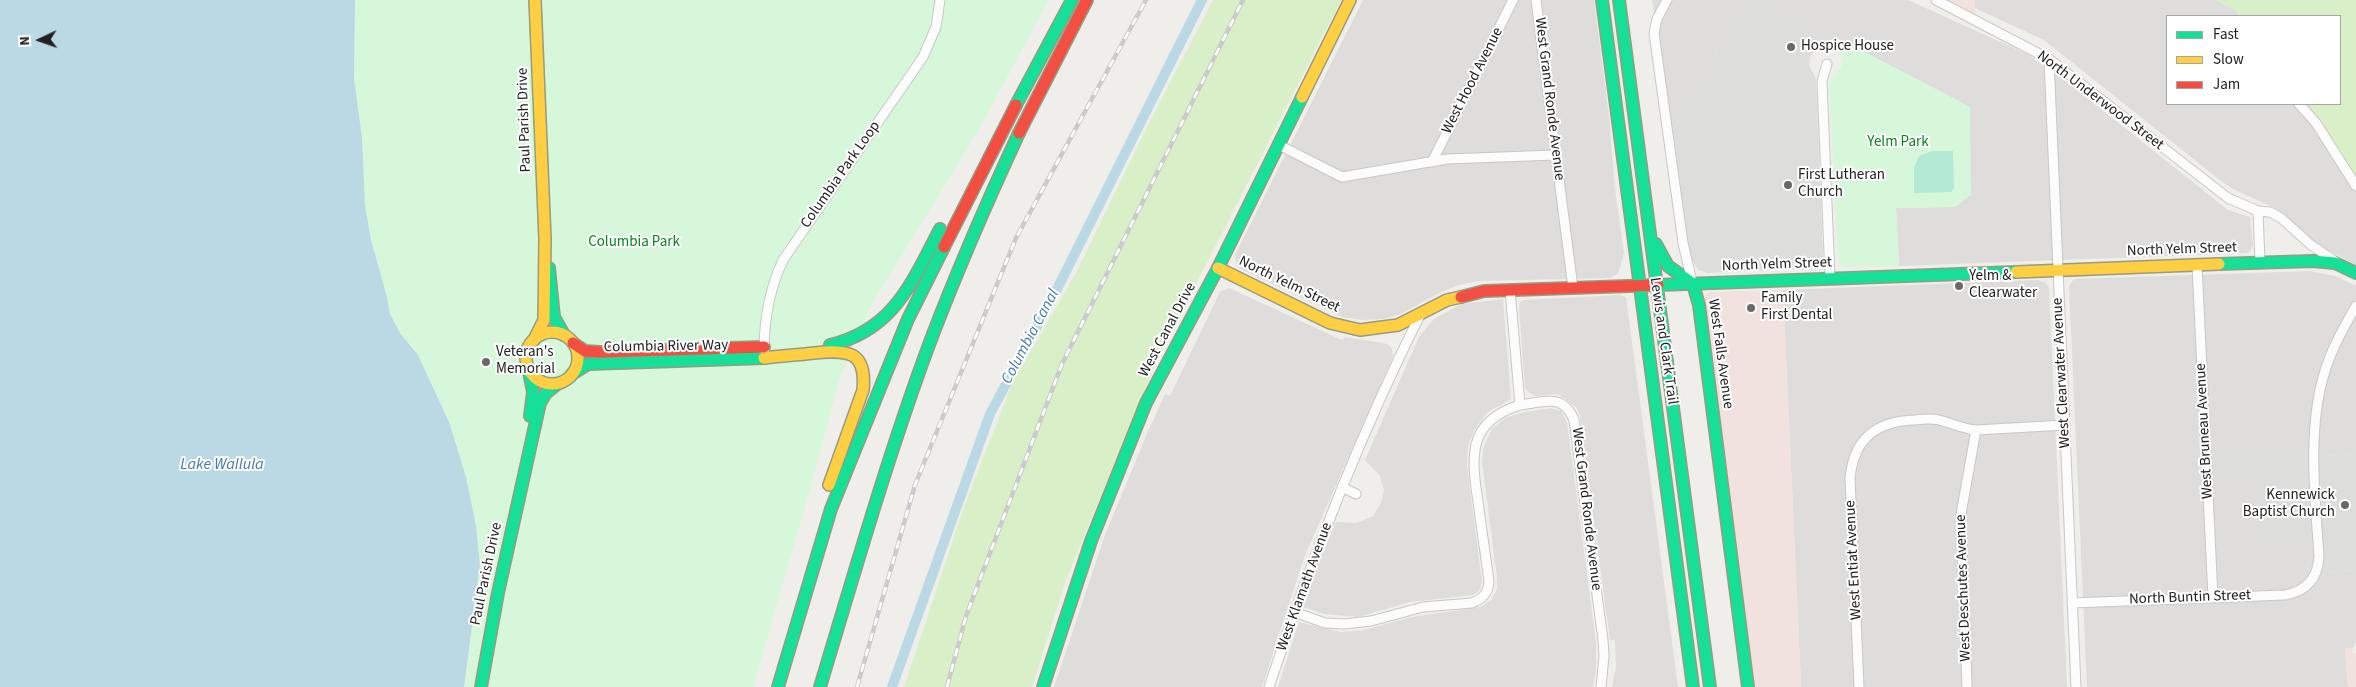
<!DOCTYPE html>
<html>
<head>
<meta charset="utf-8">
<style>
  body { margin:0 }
  #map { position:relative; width:2356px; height:687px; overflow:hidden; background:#efeeea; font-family:"Source Sans 3",sans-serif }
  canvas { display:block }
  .legend { position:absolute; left:2166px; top:15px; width:175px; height:90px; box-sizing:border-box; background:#fff; border:1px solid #a6a6a6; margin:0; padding:6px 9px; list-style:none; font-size:15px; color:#212121 }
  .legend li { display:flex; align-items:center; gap:10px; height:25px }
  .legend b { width:25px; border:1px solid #a6a6a6 }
  .north { position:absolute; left:15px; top:15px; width:50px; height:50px; -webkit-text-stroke:4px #fff; paint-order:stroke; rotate:267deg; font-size:14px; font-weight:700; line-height:20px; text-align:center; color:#212121 }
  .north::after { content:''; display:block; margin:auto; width:18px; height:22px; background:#212121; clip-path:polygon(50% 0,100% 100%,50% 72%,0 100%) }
</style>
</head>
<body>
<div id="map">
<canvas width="2356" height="687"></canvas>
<ul class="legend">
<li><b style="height:6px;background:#16e098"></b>Fast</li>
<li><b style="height:6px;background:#ffcf43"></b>Slow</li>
<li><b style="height:6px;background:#f24e42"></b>Jam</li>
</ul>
<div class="north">N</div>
</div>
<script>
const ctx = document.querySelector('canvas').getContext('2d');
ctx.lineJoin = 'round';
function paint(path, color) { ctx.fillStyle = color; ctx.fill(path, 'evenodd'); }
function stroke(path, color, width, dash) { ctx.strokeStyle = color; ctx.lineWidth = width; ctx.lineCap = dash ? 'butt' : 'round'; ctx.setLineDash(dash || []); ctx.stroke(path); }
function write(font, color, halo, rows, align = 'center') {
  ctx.font = font + ' "Source Sans 3",sans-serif'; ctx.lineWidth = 4; ctx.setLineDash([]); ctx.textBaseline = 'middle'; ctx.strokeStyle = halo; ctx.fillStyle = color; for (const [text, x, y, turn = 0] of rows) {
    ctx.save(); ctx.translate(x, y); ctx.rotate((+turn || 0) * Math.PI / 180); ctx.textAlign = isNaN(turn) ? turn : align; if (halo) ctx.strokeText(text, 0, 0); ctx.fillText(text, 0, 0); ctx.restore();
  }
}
const residential = new Path2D(`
  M1363,0H1594L1609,116L1615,189L1624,253L1618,274L1610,278L1479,281L1459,285L1441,292L1401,314L1383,319L1363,320L1342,317L1237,267L1235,255Z
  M1652,0H1744L1673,131Z
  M1764,0H1908L2027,54L2058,75L2228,210L2250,217L2253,246L2249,252L2246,253L1899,266L1896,208L1955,207L1970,107Z
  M1975,0H2216L2237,11L2238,16H2167V104H2309L2356,175V265L2318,245L2277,209L2235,190L2221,181L2044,40L1975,8Z
  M2310,271L2335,276L2356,286V454L2307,457V443L2261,475L2327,543V560L2325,572L2356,570V642L2353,648L2345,649L2348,687H2087L2069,286L2072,281L2076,279Z
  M2038,280L2045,282L2049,288L2067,687H1801L1783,290Z
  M1229,288L1342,340L1345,337L1388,344L1392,349L1393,357L1305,555L1262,687H1054L1105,535L1146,436L1165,394L1170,396L1220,292Z
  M1620,295L1626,297L1678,687H1612L1616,667L1615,640H1610L1580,416L1576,407L1558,394L1536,396L1529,393L1525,387L1519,307L1520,302L1524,300Z
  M1503,299L1511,399L1488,412L1475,429L1468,445L1467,466L1482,582L1479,591L1473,595L1410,602L1358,617L1324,614L1303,607L1318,564L1336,522L1357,523L1373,516L1381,503L1384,490L1380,476L1365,460L1419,337L1434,319L1462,304Z
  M1551,408L1561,411L1567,422L1596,643V670L1593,687H1278L1299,622L1341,632L1364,630L1412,617L1481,607L1492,599L1497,589V577L1482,462L1484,446L1492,429L1505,418L1520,413Z`);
const commercial = new Path2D(`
  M1936,0H1975L1976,21Z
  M1783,290L1801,687H1755L1704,299L1706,294L1711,292Z
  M2345,648H2353V653H2356V687H2348Z`);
const religious = new Path2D(`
  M1744,0H1764L1834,36L1831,47H1822L1815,51L1810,57L1809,65L1816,79L1823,257L1820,264L1815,268L1707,273L1699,270L1690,258L1673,131Z
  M2307,443L2308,457L2356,454V570L2325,572L2327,560L2326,543L2265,546L2261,475L2217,478L2216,449Z`);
const grass = new Path2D(`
  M1213,0H1341L1156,362L1066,580L1032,687H904L963,510L1012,384L1077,271L1148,125Z
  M2216,0H2356V175L2309,104H2340V16H2238L2237,11Z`);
const park = new Path2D(`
  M355,0H1049L977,133L873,302L840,377L810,489L753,687H464L480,566L477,533L449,422L418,355L400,333L390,314L387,297L371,240L365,205L362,138L354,78Z
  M1834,36L1970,107L1971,195L1955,207L1896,208L1899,266L1846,267L1841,265L1838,259L1829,84C1836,68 1854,65 1831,47Z`);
const pitch = new Path2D(`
  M1932,151H1953L1954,188L1951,192L1914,193V167L1919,156Z`);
const water = new Path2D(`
  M0,0H355L354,78L362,138L365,205L371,240L387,297L390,314L400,333L418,355L449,422L466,477L476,526L480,565L464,687H0Z`);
const canal = new Path2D(`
  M892,687L990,414L1055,293L1202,0`);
const street = new Path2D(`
  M1536,0L1573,288
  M1667,0L1657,19L1654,33L1683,243L1692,282
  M1936,0L2049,59L2228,198L2258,211L2270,212L2281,218L2311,245L2336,262
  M2049,59L2076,687
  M1827,64L1822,81L1830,278
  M2299,104L2316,123L2356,186
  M1279,145L1342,177L1447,159L1555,155
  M1432,162L1513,0
  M2258,211L2260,262
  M2197,265L2213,597
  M1510,290L1520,405C1544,402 1563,393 1574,420L1603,640L1604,656L1601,687
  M764,352C764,319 769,290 783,260L923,57L936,27L940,0
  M1342,487L1356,494
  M2072,603L2285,595C2307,591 2318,578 2319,556C2315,498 2307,427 2325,371C2332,348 2344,327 2356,306
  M1294,612L1325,623L1345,624L1371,621L1423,607L1472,603C1483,599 1488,593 1489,582C1486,557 1482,533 1479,509C1472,461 1464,422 1520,405
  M1269,687C1311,560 1360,435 1420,315
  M1859,687L1850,478C1854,438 1877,421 1915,420C1923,419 1931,418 1939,420C1952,423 1962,429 1976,430L2065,425
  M1967,687L1961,514L1976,430`);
const fast = new Path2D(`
  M1602,0L1693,687
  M1619,0L1710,687
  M1016,105L1072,0
  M1656,244L1668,266L1693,284
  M2219,264L2313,261L2335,263L2356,273
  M549,268L554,317L564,335
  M1693,284L1699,305L1748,687
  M1658,285L2016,272
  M830,345C894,330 912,282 940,229
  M529,372L533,392L530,416
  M572,374L588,364L764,358
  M481,687L498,593L540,403L546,393L557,384
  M778,687L831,509L908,319L944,247
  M820,687C855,571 888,455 930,342C957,271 987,202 1019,133
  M1043,687L1091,541L1146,403L1218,268L1302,97`);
const slow = new Path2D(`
  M1302,97L1350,0
  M1218,268L1330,323L1360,330L1398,325L1447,300L1461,297
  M2016,272L2219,264
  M526 358a26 26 0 1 1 52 0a26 26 0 1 1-52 0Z
  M534,340L544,320L545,239L535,0
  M764,358C781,356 798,355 814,353C847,350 867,350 863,390L829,485`);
const jam = new Path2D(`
  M1019,133L1087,0
  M944,247L1016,105
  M1461,297L1484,291L1658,285
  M573,343L585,351L600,352L764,347`);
const rail = new Path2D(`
  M857,687L915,485L1016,238L1146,0
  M947,687L966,616L1062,364L1243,0`);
const markers = [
  [1791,47,5,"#696967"],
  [1788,185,5,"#696967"],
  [1959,286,5,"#696967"],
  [1751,308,5,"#696967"],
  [486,362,5,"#696967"],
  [2345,505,5,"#696967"]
];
const poiNames = [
  ["Hospice House",1801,47],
  ["First Lutheran",1798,176],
  ["Church",1798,193],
  ["Yelm &",1969,277],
  ["Clearwater",1969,294],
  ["Family",1761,299],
  ["First Dental",1761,316],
  ["Veteran's",496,353],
  ["Memorial",496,370],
  ["Kennewick",2335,496,"right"],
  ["Baptist Church",2335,513,"right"]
];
const streetNames = [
  ["West Hood Avenue",1473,81,-63],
  ["West Grand Ronde Avenue",1549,99,83],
  ["North Underwood Street",2100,101,37],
  ["Paul Parish Drive",525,120,-92],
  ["Columbia Park Loop",841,175,-55],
  ["North Yelm Street",2182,250,-2],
  ["North Yelm Street",1777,265,-2],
  ["North Yelm Street",1289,285,26],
  ["West Canal Drive",1168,330,-62],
  ["Lewis and Clark Trail",1663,341,82],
  ["Columbia River Way",666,347,-1],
  ["West Falls Avenue",1720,354,82],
  ["West Clearwater Avenue",2062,373,-93],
  ["West Bruneau Avenue",2205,431,-93],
  ["West Grand Ronde Avenue",1586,509,83],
  ["West Entiat Avenue",1854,560,-93],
  ["Paul Parish Drive",487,574,-78],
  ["West Klamath Avenue",1305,587,-70],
  ["West Deschutes Avenue",1964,588,-92],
  ["North Buntin Street",2190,598,-2]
];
const parkNames = [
  ["Yelm Park",1898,143],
  ["Columbia Park",634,243]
];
const waterNames = [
  ["Columbia Canal",1031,337,-62],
  ["Lake Wallula",222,465]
];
paint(residential, '#dedddb');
paint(commercial, '#f2e2df');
paint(religious, '#dddddb');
paint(grass, '#d9efc7');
paint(park, '#d7f7da');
paint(pitch, '#b2ead6');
paint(water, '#bbd9e5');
stroke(canal, '#bbd9e5', 10);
stroke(street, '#c8c8c6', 11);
stroke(fast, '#979b80', 14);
stroke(slow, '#979b80', 14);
stroke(jam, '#979b80', 14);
stroke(street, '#fdfcfc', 9);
stroke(fast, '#16e098', 11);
stroke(slow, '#ffcf43', 11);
stroke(jam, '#f24e42', 11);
stroke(rail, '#cbcbcb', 4.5);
stroke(rail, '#fff', 2.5, [8]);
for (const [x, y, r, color] of markers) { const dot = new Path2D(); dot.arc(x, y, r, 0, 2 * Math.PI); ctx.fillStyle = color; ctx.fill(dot); stroke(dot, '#fff', 2); }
write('15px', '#212121', '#fff', poiNames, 'left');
write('15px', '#212121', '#fff', streetNames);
write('15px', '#048618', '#fff', parkNames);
write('italic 16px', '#4477ba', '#fff', waterNames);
</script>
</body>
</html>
